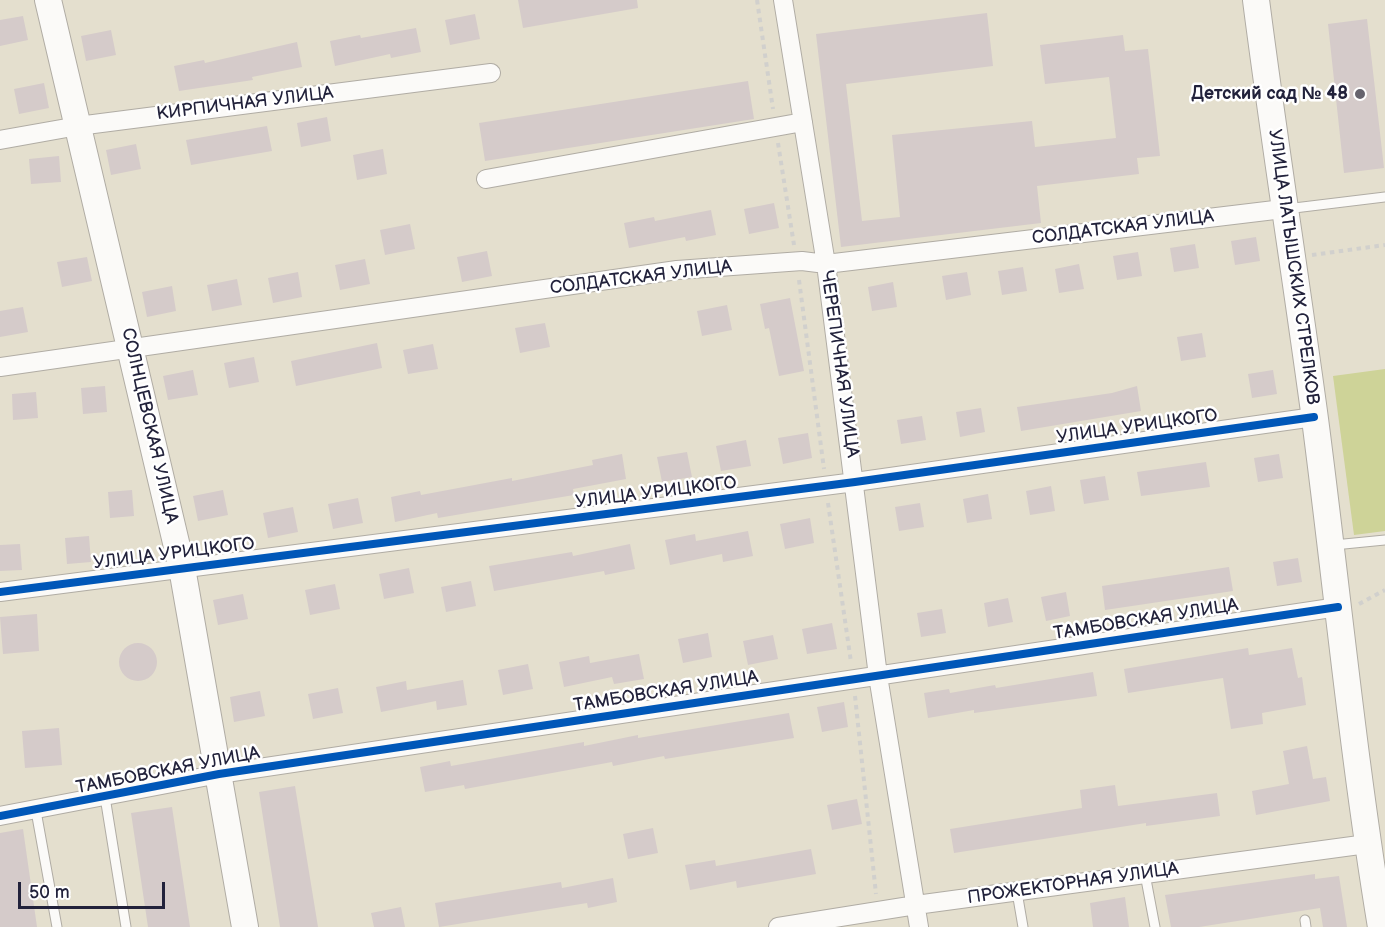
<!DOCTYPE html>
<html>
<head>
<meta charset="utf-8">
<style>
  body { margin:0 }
  #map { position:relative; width:1385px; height:927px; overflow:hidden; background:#e4dfce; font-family:"Balsamiq Sans",sans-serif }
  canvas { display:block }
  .scale { position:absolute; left:18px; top:882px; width:147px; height:27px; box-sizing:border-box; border:3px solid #22223b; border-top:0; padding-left:8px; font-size:18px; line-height:21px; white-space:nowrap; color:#22223b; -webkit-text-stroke:4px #fff; paint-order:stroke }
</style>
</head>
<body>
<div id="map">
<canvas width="1385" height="927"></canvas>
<div class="scale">50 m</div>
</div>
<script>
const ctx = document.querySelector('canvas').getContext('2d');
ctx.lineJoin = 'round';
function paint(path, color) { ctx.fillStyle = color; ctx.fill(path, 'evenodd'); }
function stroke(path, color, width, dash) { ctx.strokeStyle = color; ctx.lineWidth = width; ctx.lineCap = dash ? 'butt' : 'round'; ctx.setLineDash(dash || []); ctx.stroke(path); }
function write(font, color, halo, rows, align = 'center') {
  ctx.font = font + ' "Balsamiq Sans",sans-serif'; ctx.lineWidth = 5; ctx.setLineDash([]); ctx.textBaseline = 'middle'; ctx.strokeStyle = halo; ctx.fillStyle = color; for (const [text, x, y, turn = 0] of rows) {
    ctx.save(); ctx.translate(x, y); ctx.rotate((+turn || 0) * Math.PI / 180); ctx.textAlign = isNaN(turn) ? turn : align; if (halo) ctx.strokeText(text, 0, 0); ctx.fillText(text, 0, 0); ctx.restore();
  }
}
const green = new Path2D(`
  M1385,369V531L1354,535L1333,376Z`);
const building = new Path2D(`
  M518,0H637L638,8L523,28Z
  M987,13L993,66L846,84L862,221L900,217L892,135L1032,121L1035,147L1116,138L1109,77L1045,84L1040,45L1123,35L1125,51L1148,49L1160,156L1137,158L1139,174L1037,186L1041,223L841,247L816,34Z
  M475,14L480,39L450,45L445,20Z
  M23,16L28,40L0,46V20Z
  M1367,19L1384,168L1344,173L1328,24Z
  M416,28L421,52L391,58L390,54L335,66L330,41L360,35L361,38Z
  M111,30L116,55L86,61L81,36Z
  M297,42L302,67L252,77L253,80L179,91L174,66L204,60L205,63Z
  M748,81L754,119L485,161L479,123Z
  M44,83L49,108L19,114L14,89Z
  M327,117L331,141L301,147L297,123Z
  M267,126L272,151L191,165L186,140Z
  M136,144L141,169L111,175L106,150Z
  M383,149L387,174L357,180L353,155Z
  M59,156L61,182L31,184L29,159Z
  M774,203L779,228L749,234L744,209Z
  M711,210L716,235L686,241L685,237L629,248L624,223L654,217L655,221Z
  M410,224L415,249L385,255L380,230Z
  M1256,237L1260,261L1235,265L1231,241Z
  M1195,244L1199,268L1174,272L1170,248Z
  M487,251L492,276L462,282L457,257Z
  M1138,252L1142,276L1117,280L1113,256Z
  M87,257L92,281L62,287L57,262Z
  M365,259L370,284L340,290L335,265Z
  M1079,264L1084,289L1059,293L1055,269Z
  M1023,267L1027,291L1002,295L998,271Z
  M298,272L302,297L273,303L268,278Z
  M967,272L971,295L946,300L942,276Z
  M237,279L242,305L212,311L207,285Z
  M893,282L897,307L872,311L868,287Z
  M172,286L176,311L147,317L142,292Z
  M790,298L804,371L779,376L769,328L765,329L760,304Z
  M727,305L732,330L702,336L697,311Z
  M23,307L28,332L0,337V311Z
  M545,323L550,347L520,353L515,328Z
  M1202,333L1206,357L1181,361L1177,337Z
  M377,343L382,368L296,386L291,361Z
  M433,344L438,369L408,374L403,350Z
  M254,357L259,382L229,388L224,363Z
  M193,370L198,395L168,400L163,376Z
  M1273,370L1277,394L1252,398L1248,374Z
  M105,386L107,412L83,414L81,388Z
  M1137,386L1141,411L1021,431L1017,407L1112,393Z
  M36,392L38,418L13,420L12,394Z
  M981,408L985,432L960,437L956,412Z
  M922,416L926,440L901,444L897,420Z
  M808,433L812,458L783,464L778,438Z
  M746,440L751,466L721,471L716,446Z
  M687,452L692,477L662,482L657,457Z
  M622,454L626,479L573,489L574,495L544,500L438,518L437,513L395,522L391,497L420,491L421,495L512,478V481L593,465L592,460Z
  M1279,454L1283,478L1258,482L1254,458Z
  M1206,462L1210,487L1141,496L1137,472Z
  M1105,476L1109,500L1084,504L1080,480Z
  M1051,486L1055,511L1030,515L1026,491Z
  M132,490L134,516L110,518L108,492Z
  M223,490L228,515L198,521L193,496Z
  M988,494L992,519L967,523L963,499Z
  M358,498L363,523L333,529L328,504Z
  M920,503L924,527L899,531L895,507Z
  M293,507L298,532L268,538L263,513Z
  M810,518L814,543L785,549L780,524Z
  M748,531L753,556L723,562L722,554L670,565L665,540L695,534L696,541Z
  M89,536L91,562L67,564L65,538Z
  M20,544L22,570L0,571V545Z
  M630,544L635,569L605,575L604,571L494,591L489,566L572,552L573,556Z
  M1298,558L1302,582L1277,586L1273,562Z
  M1229,567L1233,591L1105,610L1102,586Z
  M409,568L414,593L384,599L379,574Z
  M471,581L476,606L446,612L441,587Z
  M335,584L340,609L310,615L305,590Z
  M1066,592L1070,616L1046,621L1041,597Z
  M243,594L248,619L218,625L213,600Z
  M1008,598L1013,622L988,627L984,603Z
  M942,609L946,633L921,637L917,613Z
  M37,614L39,651L3,654L0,617Z
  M832,623L837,649L807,654L802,629Z
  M708,633L712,657L683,663L678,639Z
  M773,635L778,659L748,665L743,641Z
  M119 662a19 19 0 1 1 38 0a19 19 0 1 1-38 0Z
  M1248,648L1249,655L1292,648L1298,678L1302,677L1306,705L1262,713L1263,724L1231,729L1223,678L1128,693L1124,669Z
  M639,654L644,679L614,684L612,677L564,687L559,662L589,656L590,663Z
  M528,664L533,689L503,695L498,670Z
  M1093,672L1097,696L974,713V710L928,718L924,693L949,689L950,693L995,685L996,688Z
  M463,680L467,705L437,710L436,701L381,712L376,687L406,681L407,690Z
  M338,688L343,713L313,719L308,694Z
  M260,691L265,716L234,722L230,697Z
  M844,702L848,727L822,732L817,707Z
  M789,713L794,738L665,759L664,756L613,766L612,762L465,789L464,785L425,792L420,767L450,761L451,766L584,742V746L638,735V738Z
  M59,728L62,765L25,768L22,731Z
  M1307,746L1313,779L1326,777L1330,801L1256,815L1252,791L1289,784L1283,751Z
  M1115,785L1118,806L1217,793L1220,816L1146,826V823L954,853L950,829L1082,808L1080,790Z
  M295,786L318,927H280L259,792Z
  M857,799L862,824L832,830L827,805Z
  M172,807L190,927H148L131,813Z
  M653,828L658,853L628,859L623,834Z
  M23,829L37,927H0V833Z
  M811,849L816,874L737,888L736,881L690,890L685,865L715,860L716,866Z
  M1315,874V879L1339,876L1347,927H1323L1320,908L1199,927H1171L1165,895Z
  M613,878L617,902L588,908L587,903L439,927L435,903L561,882L562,888Z
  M1125,897L1129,927H1093L1090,903Z
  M401,907L405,927H374L371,913Z`);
const path = new Path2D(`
  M757,0L773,109
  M778,143L794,245
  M1312,255L1385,245
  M799,280L824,469
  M828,503L851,662
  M1359,604L1385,590
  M855,696L876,894`);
const lane = new Path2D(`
  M1286,209L1385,197
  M1334,545L1385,540
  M105,797L126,927
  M36,811L57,927
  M1145,874L1155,927
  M1017,892L1023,927
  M1305,920L1306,927`);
const street = new Path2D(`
  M783,0L826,264L878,676L919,927
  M0,140L78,126L491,73
  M486,179L803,122
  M0,367L677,270L802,261L826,264L1283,209
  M0,592L855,482L1314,417
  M0,816L219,774L1338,607
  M778,927L916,905L1367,844`);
const secondary = new Path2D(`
  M48,0L182,568L245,927
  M1256,0C1274,140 1296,279 1315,419C1337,588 1353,758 1381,927`);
const cycleway = new Path2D(`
  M0,592L855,482L1314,417
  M0,816L219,774L1338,607`);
const markers = [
  [1360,94,6,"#66646e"]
];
const poiNames = [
  ["Детский сад № 48",1348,94]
];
const streetNames = [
  ["КИРПИЧНАЯ УЛИЦА",245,104,-7],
  ["СОЛДАТСКАЯ УЛИЦА",1123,228,-7],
  ["УЛИЦА ЛАТЫШСКИХ СТРЕЛКОВ",1293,267,82],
  ["СОЛДАТСКАЯ УЛИЦА",641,278,-7],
  ["ЧЕРЕПИЧНАЯ УЛИЦА",839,364,82],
  ["СОЛНЦЕВСКАЯ УЛИЦА",149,426,77],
  ["УЛИЦА УРИЦКОГО",1137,427,-8],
  ["УЛИЦА УРИЦКОГО",656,493,-7],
  ["УЛИЦА УРИЦКОГО",174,554,-7],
  ["ТАМБОВСКАЯ УЛИЦА",1146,620,-9],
  ["ТАМБОВСКАЯ УЛИЦА",666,692,-9],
  ["ТАМБОВСКАЯ УЛИЦА",168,771,-11],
  ["ПРОЖЕКТОРНАЯ УЛИЦА",1073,884,-8]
];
paint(green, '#ced398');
paint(building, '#d5cbca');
stroke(lane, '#b0aca4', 11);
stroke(street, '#b0aca4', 20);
stroke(secondary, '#b0aca4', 28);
stroke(path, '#d1d0cd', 4, [4.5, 4.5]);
stroke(lane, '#fbfaf8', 9);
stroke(street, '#fbfaf8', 18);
stroke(secondary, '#fbfaf8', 26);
stroke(cycleway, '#0057b8', 8);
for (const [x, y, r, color] of markers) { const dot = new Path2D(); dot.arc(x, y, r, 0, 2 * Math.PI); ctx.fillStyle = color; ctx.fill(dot); stroke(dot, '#fff', 2); }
write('bold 18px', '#22223b', '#fff', poiNames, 'right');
write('18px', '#22223b', '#fff', streetNames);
</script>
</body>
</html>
